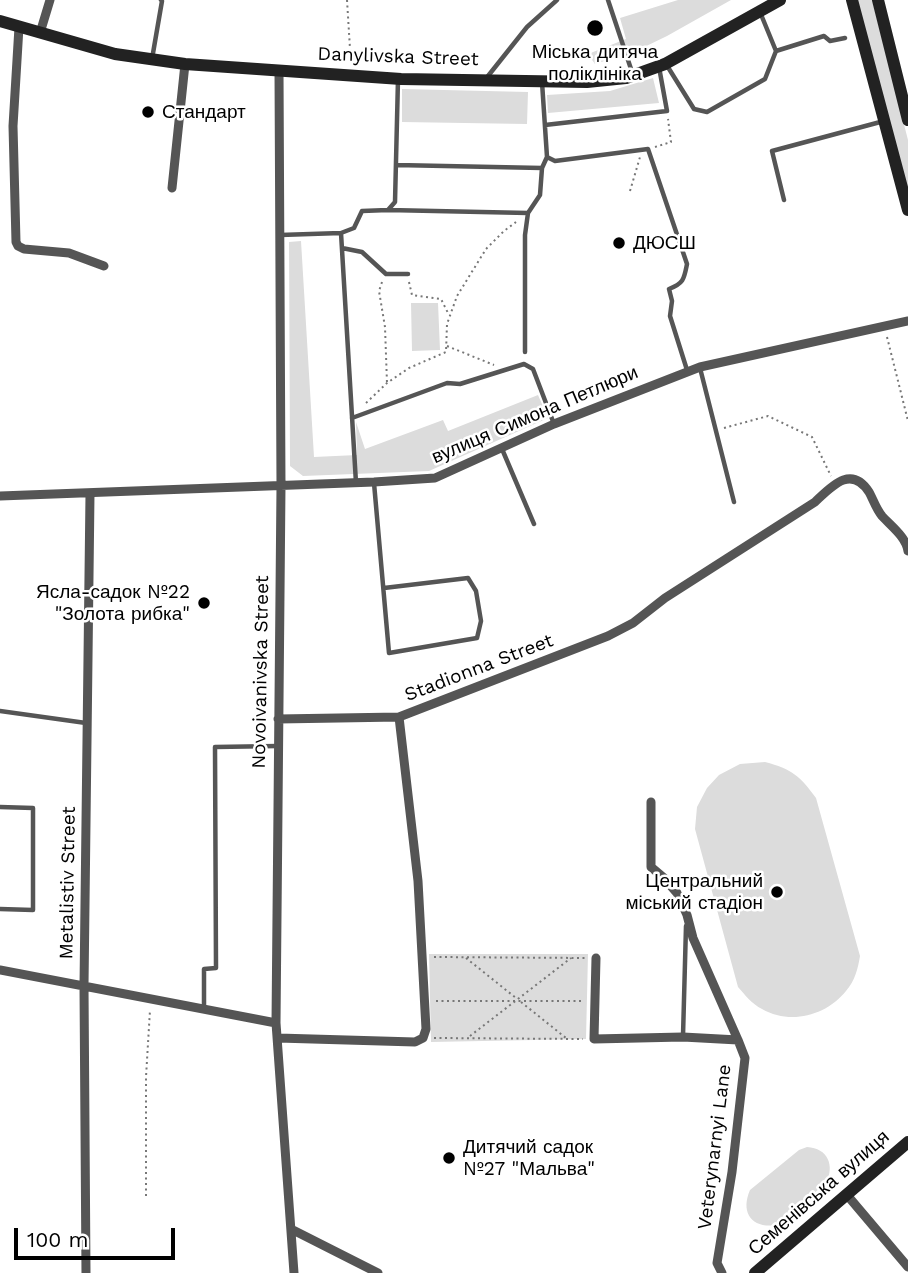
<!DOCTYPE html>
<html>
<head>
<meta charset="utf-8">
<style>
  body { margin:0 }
  #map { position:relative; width:908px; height:1273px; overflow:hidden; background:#fff; font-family:"Work Sans",sans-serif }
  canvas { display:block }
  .scale { position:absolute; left:14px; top:1228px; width:161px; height:32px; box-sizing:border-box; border:4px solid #000; border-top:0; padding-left:9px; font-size:21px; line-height:24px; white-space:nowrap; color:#000; -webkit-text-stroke:5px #fff; paint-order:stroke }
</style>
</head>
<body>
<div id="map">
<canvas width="908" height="1273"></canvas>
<div class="scale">100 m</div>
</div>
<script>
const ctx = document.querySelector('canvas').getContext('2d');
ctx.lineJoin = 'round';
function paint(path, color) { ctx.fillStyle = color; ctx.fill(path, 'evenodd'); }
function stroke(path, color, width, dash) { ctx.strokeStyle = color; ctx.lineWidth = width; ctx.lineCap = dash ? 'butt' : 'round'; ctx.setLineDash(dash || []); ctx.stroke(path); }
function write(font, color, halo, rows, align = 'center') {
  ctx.font = font + ' "Work Sans",sans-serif'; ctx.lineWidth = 5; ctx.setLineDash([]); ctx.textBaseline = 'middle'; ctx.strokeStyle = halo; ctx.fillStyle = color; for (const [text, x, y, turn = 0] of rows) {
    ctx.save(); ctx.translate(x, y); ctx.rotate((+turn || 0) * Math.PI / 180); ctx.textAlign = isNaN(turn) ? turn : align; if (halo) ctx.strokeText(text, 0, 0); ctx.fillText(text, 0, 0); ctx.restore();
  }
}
const green = new Path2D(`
  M678,0H731L667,36L636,51L595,64L588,54L626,39L620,18Z
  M857,0H872L908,140V194Z
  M653,78L659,103L548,113L547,95L610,91Z
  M402,89L528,92L527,124L402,122Z
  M301,241L314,457L357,455L356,422L365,449L443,420L448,431L538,395L548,418L429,471L303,476L290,466L289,242Z
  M411,303H438L440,350L412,351Z
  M765,762C792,769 800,776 816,798L860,956C858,968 855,981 846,991C826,1016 790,1025 762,1009C752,1004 745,995 738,987L695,829L697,807L707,788L719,775L740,764Z
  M429,954H588L586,1039L431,1042Z
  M807,1147C828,1148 835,1166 826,1183L777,1225C752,1229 740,1213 750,1190L799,1150Z`);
const path = new Path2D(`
  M347,0L351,65
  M655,147L671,142L668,119
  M630,191L640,157
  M382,282L379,291L385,327L387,383
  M409,282L412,295L441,299L449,315
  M887,337L908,421
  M447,346L494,365
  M366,403L387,383L409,368L446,352L447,324L457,296L486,249L504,231L516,222
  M724,428L768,416L812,437L831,476
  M434,957L586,958
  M466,958L516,998
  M436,1001H584
  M521,1002L566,1038
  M470,1036L571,958
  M434,1038L583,1039
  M146,1196V1077L150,1010`);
const lane = new Path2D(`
  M608,0L633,75
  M776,51L824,36L830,41L845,38
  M152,59L162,1L161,0
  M666,64L694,109L707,112L765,79L776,51L760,12
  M488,76L527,27L557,0
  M545,125L667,111L659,67
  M547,157L555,161L648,149L687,264C684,279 684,283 669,289L672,301L670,316L687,370
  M396,165L542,168
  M784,200L772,151L884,121
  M388,210L528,213L540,195L542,168L547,157L542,82
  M341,233L356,483
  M280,235L341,233L354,228L362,211L388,210L395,202L398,79
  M342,248L362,252L386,274H408
  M525,352V235L528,213
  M700,368L734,502
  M352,418L447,383L460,384L524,364L533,369L554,424
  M502,449L534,524
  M374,483L389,653L477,638L481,621L476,591L468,578L384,588
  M0,711L86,723
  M0,807L33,808V910L0,909
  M204,1009V969L216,968L215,747L278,746
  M683,1036L686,926`);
const street = new Path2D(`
  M19,27L13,126L16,242L18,246L24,249L69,253L104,266
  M40,33L50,0
  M279,71L281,486L276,1023L294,1273
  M172,188L185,64
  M0,496L374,482L435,478L554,424L700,367L908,321
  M278,719L399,717
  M651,802V867L664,878L677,893L687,915L693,938L738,1040
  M596,958L594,1039L683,1037L738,1040L745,1058L732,1172L717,1263L722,1273
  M0,970L276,1023
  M278,1038L415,1042L423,1038L426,1029L418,881L399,717L608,636L633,623L665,598L815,502C831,487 851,464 869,492C873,499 876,509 882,516C892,527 906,537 908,551
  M847,1195L908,1267
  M291,1229L378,1273
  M86,1273L84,986L90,494`);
const secondary = new Path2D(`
  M852,0L908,210
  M878,0L908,120
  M0,21L115,54L185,64L401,79L587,82L626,78L665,64L780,0
  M755,1273L908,1142`);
const markers = [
  [595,28,9,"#000"],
  [148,112,7,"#000"],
  [619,243,7,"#000"],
  [204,603,7,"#000"],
  [777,892,7,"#000"],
  [449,1158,7,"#000"]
];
const poiNames = [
  ["Міська дитяча",595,52,"center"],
  ["поліклініка",595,74,"center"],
  ["Стандарт",162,112],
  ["ДЮСШ",633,243],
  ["Ясла-садок №22",190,592,"right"],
  ["\"Золота рибка\"",190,614,"right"],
  ["Центральний",763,881,"right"],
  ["міський стадіон",763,903,"right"],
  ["Дитячий садок",463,1147],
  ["№27 \"Мальва\"",463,1169]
];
const streetNames = [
  ["Danylivska Street",398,57,2],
  ["вулиця Симона Петлюри",535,415,-23],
  ["Stadionna Street",479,668,-21],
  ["Novoivanivska Street",261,672,-89],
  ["Metalistiv Street",68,883,-89],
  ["Veterynarnyi Lane",715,1147,-83],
  ["Семенівська вулиця",819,1193,-41]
];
paint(green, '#dcdcdc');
stroke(path, '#777', 2, [2, 3.5]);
stroke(lane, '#555', 4.5);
stroke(street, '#555', 9);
stroke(secondary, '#222', 12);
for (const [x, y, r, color] of markers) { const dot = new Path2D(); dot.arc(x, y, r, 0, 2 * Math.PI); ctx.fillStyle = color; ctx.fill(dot); stroke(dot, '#fff', 2.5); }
write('19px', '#000', '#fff', poiNames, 'left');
write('19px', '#000', '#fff', streetNames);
</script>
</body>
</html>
